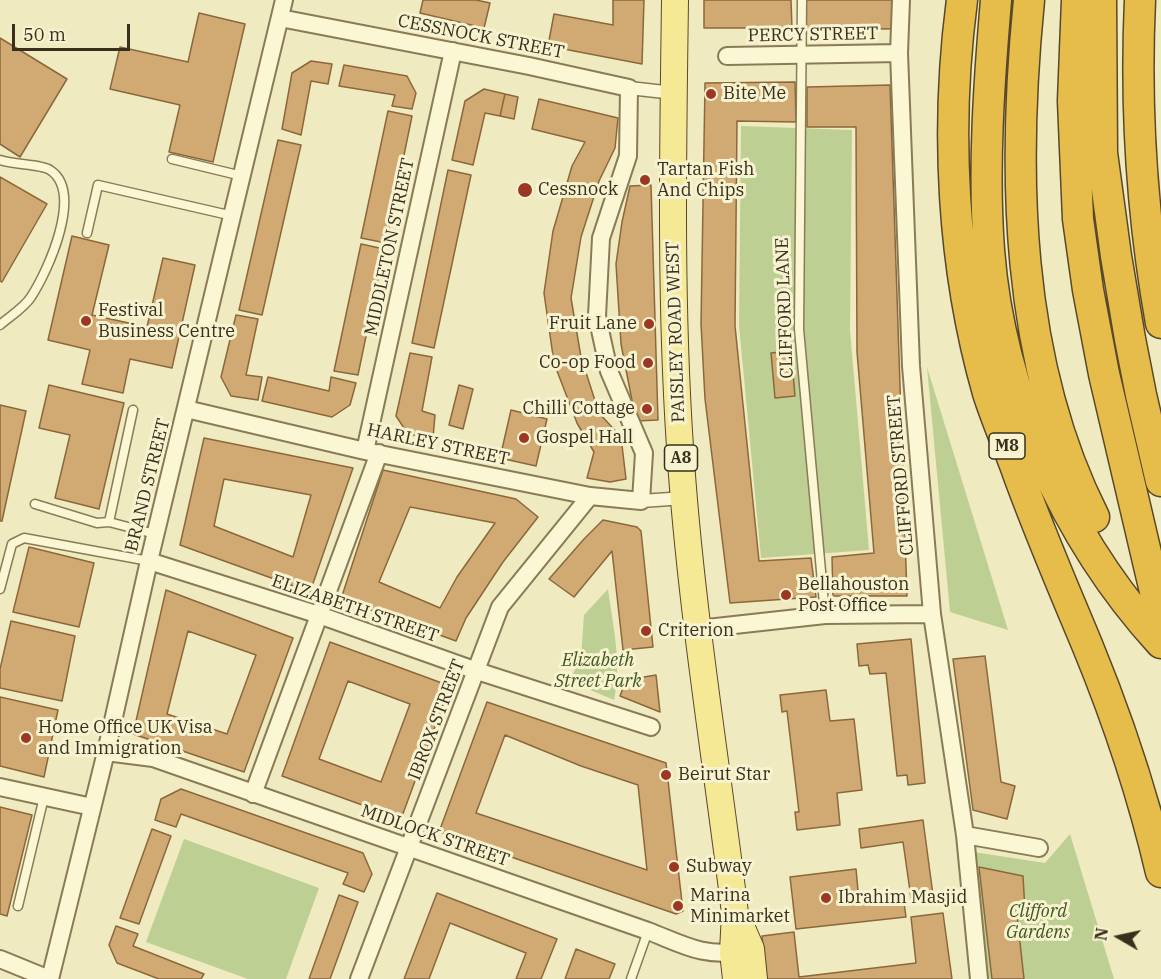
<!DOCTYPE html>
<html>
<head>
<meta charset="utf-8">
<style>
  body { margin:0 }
  #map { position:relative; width:1161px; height:979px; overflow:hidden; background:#f0eac0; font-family:"IBM Plex Serif",serif }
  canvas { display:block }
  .north { position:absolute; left:1089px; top:907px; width:60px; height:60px; -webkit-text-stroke:4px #f7f3d0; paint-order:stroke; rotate:279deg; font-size:16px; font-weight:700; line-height:24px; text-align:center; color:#392f1c }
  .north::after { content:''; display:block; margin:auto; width:21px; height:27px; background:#392f1c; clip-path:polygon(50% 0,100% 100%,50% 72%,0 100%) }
  .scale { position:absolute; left:12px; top:24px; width:118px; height:27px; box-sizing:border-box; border:3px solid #392f1c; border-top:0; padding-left:8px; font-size:18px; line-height:21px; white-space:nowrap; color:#392f1c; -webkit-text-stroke:4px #f7f3d0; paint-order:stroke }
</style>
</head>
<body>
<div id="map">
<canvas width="1161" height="979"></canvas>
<div class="north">N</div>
<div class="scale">50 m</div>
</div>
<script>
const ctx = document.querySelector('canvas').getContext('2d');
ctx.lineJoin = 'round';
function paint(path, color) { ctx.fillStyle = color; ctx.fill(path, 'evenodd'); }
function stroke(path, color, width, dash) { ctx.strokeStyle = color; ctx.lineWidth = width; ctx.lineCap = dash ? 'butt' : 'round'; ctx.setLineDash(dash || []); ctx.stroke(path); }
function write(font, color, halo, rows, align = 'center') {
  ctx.font = font + ' "IBM Plex Serif",serif'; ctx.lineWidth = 6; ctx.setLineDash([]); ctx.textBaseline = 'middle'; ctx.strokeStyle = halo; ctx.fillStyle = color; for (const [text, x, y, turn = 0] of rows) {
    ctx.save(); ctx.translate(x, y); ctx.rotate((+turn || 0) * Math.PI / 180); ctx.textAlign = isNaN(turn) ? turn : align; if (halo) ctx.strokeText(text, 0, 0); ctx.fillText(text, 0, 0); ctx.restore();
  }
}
const green = new Path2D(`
  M741,126L852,130L850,330L869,550L761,558L739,325Z
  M927,367L1008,630L950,612Z
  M608,589C613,626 622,663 614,700L569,681L581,658L584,615Z
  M1070,834L1114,979H985L974,852L1045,863Z
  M184,839L319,888L286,979H248L146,942Z`);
const building = new Path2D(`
  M423,0H476L490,3L484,28L420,13Z
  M613,0H644L642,64L548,46L554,14L613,25Z
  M704,0H791L792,28H704Z
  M805,0H894V29L805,28Z
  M199,13L245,24L213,162L169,152L180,105L110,89L120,47L188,62Z
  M0,38L67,79L20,157L0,144Z
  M311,61L332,64L328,84L311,81L301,135L282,129L292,73Z
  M344,65L407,76L416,93L412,109L392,106L395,95L339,86Z
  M795,82L796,122L737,121L735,326L759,561L811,558L816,597L730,603L705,399L701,324L705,83Z
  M890,85L907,596H833L832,557L874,553L857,352L856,127H807V87Z
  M484,89L505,94L500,116L485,113L473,165L452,160L465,101Z
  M505,94L518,97L514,119L500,116Z
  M539,99L618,118L615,148L599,181L581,237L571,298L581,357L599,413L621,437L626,479L610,482L587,478L594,452L577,423L554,363L544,293L553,231L572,166L585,142L532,129Z
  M388,111L412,116L386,243L361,238Z
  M278,140L301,145L262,315L239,310Z
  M448,170L471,175L434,348L412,343Z
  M0,177L47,204L2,282L0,281Z
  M651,185L658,420L636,421L621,344L616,264L622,222L630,186Z
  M72,236L109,245L92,315L147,327L163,258L195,265L172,368L130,359L123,393L82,384L90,350L48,340Z
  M361,244L384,249L358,375L334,371Z
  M236,315L258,319L246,375L262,377L258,400L231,396L221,377Z
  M791,351L795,396L775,398L771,353Z
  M410,353L432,357L422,411L435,415L433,438L408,434L396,416Z
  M268,377L329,391L331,377L356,383L350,405L332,417L262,401Z
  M49,385L124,403L99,509L55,498L70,435L39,428Z
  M459,385L473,389L463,429L449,425Z
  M0,405L26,411L2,521H0Z
  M511,410L547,419L536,466L500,458Z
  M204,438L353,468L310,592L180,545ZM224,479L311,495L293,557L214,526Z
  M383,470L516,499L538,517L503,562L466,618L456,641L341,599ZM410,507L495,523L457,577L440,608L379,582Z
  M603,520L637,527L641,531L653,647L623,650L612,551L574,597L549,579L584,539Z
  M29,547L94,563L79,627L13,612Z
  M166,590L293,638L244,772L133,734ZM188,631L256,655L227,734L167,714Z
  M11,621L75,636L62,701L0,688V669Z
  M911,639L925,783L908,785L907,775L897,776L886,673L870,674L868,665L859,666L857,644Z
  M330,642L450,686L401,819L282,776ZM348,681L410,704L381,782L319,759Z
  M985,656L1001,782L1015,786L1007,819L973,810L953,659Z
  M656,675L660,712L620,696L626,680Z
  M826,690L830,721L854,719L862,790L837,793L840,825L797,830L795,812H799L787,711L782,712L780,695Z
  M0,697L58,710L44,777L0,766Z
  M487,702L666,763L683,911L676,914L439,832ZM505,735L581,766L638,785L647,870L476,813Z
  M181,789L363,853L372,874L364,892L343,884L348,873L181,814L176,827L155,820L161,799Z
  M0,807L32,815L7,916L0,914Z
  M923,820L933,895L911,898L903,842L861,848L859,829Z
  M152,829L171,836L139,924L120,918Z
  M979,867L1023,876L1025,910L1016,906L1024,979H992Z
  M856,869L859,901L903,896L906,917L796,929L790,877Z
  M437,893L557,939L541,979H516L526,953L450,923L429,979H404Z
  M339,895L358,902L330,979H309Z
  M943,913L952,979H766L762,936L794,932L799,977L916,963L911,917Z
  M116,926L138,934L133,946L204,974L201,979H159L117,963L109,945Z
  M576,949L615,964L609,979H565Z`);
const service = new Path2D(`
  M802,0L799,329L825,615
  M172,159L242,176
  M0,160C13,165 41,164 50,170C84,192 48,271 31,297C24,308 10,316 0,325
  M87,233L98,185L233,216
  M35,504L97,523L109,522L155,534
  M109,522L133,410
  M0,589L12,544L24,538L149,561
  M18,906L44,797
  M631,979L648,931`);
const pedestrian = new Path2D(`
  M629,88L674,93
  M641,501L685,498`);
const minor = new Path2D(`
  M901,0L899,53L911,366L932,614L965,835L979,979
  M727,56L899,53
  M186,409L365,451L590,496L641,501L644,453L609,371L597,316L601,238L628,156L629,88L529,66L280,18
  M365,451L453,51
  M149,561L319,615L477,671L651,727
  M698,629L825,615L932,614
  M106,752L153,758L648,931C682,944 704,958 741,951
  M0,787L92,807
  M253,794L379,453
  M965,835L1039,848
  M0,959L49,979
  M50,979L106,752L149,561L284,0
  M359,979L500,607L590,496`);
const primary = new Path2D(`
  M675,0C673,149 670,298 680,447C690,603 716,758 735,913L733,952L736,979
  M738,919L751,949L754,979`);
const motorway = new Path2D(`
  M962,0C945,129 952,267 988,393C996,418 1006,441 1015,465C1037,527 1063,587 1088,647C1118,720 1143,795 1161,872
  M996,0C989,83 983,167 989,250C1000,392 1065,538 1161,643
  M1029,0C1012,170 1015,361 1094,517
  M1077,0L1073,101L1078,219L1088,290L1104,374L1161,617
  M1101,0L1102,153L1116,256L1130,339L1141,395L1161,481
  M1140,0C1135,108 1142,217 1161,323`);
const markers = [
  [711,94,6,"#9d3723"],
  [645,180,6,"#9d3723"],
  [525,190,8,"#9d3723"],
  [86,321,6,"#9d3723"],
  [649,324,6,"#9d3723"],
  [648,363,6,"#9d3723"],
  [647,409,6,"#9d3723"],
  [524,438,6,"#9d3723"],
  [786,595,6,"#9d3723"],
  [646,631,6,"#9d3723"],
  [26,738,6,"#9d3723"],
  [666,775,6,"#9d3723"],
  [674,867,6,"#9d3723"],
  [826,898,6,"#9d3723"],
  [678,906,6,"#9d3723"]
];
const shields = [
  [1007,446,36],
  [681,458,33]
];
const shieldNames = [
  ["M8",1007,446],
  ["A8",681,458]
];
const streetNames = [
  ["PERCY STREET",813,35,-1],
  ["CESSNOCK STREET",481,37,11],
  ["MIDDLETON STREET",390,247,-78],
  ["CLIFFORD LANE",785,308,-92],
  ["PAISLEY ROAD WEST",676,332,-92],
  ["HARLEY STREET",438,445,12],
  ["CLIFFORD STREET",901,475,-95],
  ["BRAND STREET",148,485,-76],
  ["ELIZABETH STREET",355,609,19],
  ["IBROX STREET",437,720,-69],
  ["MIDLOCK STREET",435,836,19]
];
const poiNames = [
  ["Bite Me",723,94],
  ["Tartan Fish",657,170],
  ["And Chips",657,191],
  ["Cessnock",538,190],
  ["Festival",98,311],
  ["Business Centre",98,332],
  ["Fruit Lane",637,324,"right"],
  ["Co-op Food",636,363,"right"],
  ["Chilli Cottage",635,409,"right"],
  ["Gospel Hall",536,438],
  ["Bellahouston",798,585],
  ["Post Office",798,606],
  ["Criterion",658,631],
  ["Home Office UK Visa",38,728],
  ["and Immigration",38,749],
  ["Beirut Star",678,775],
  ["Subway",686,867],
  ["Marina",690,896],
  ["Minimarket",690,917],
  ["Ibrahim Masjid",838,898]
];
const parkNames = [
  ["Elizabeth",598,661],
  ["Street Park",598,682],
  ["Clifford",1038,912],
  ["Gardens",1038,933]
];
paint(green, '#becf93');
paint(building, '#d1aa73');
stroke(building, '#8b683b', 1.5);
stroke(service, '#8a7b57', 11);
stroke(pedestrian, '#8a7b57', 15);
stroke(minor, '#8a7b57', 20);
stroke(primary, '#58482b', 28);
stroke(motorway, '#58482b', 33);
stroke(service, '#fbf6d3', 8);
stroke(pedestrian, '#fbf6d3', 12);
stroke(minor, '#fbf6d3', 16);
stroke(primary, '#f6e995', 26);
stroke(motorway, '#e6bc4b', 30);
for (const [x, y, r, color] of markers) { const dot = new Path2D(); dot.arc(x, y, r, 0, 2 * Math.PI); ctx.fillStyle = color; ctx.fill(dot); stroke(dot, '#f7f3d0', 2); }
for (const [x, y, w] of shields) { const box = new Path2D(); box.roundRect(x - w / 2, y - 13, w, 26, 4.5); ctx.fillStyle = '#f7f3d0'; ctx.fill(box); stroke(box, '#392f1c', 1.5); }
write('bold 16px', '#392f1c', null, shieldNames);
write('18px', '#392f1c', '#f7f3d0', streetNames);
write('18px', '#392f1c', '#f7f3d0', poiNames, 'left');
write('italic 18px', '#405721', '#f7f3d0', parkNames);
</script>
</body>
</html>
